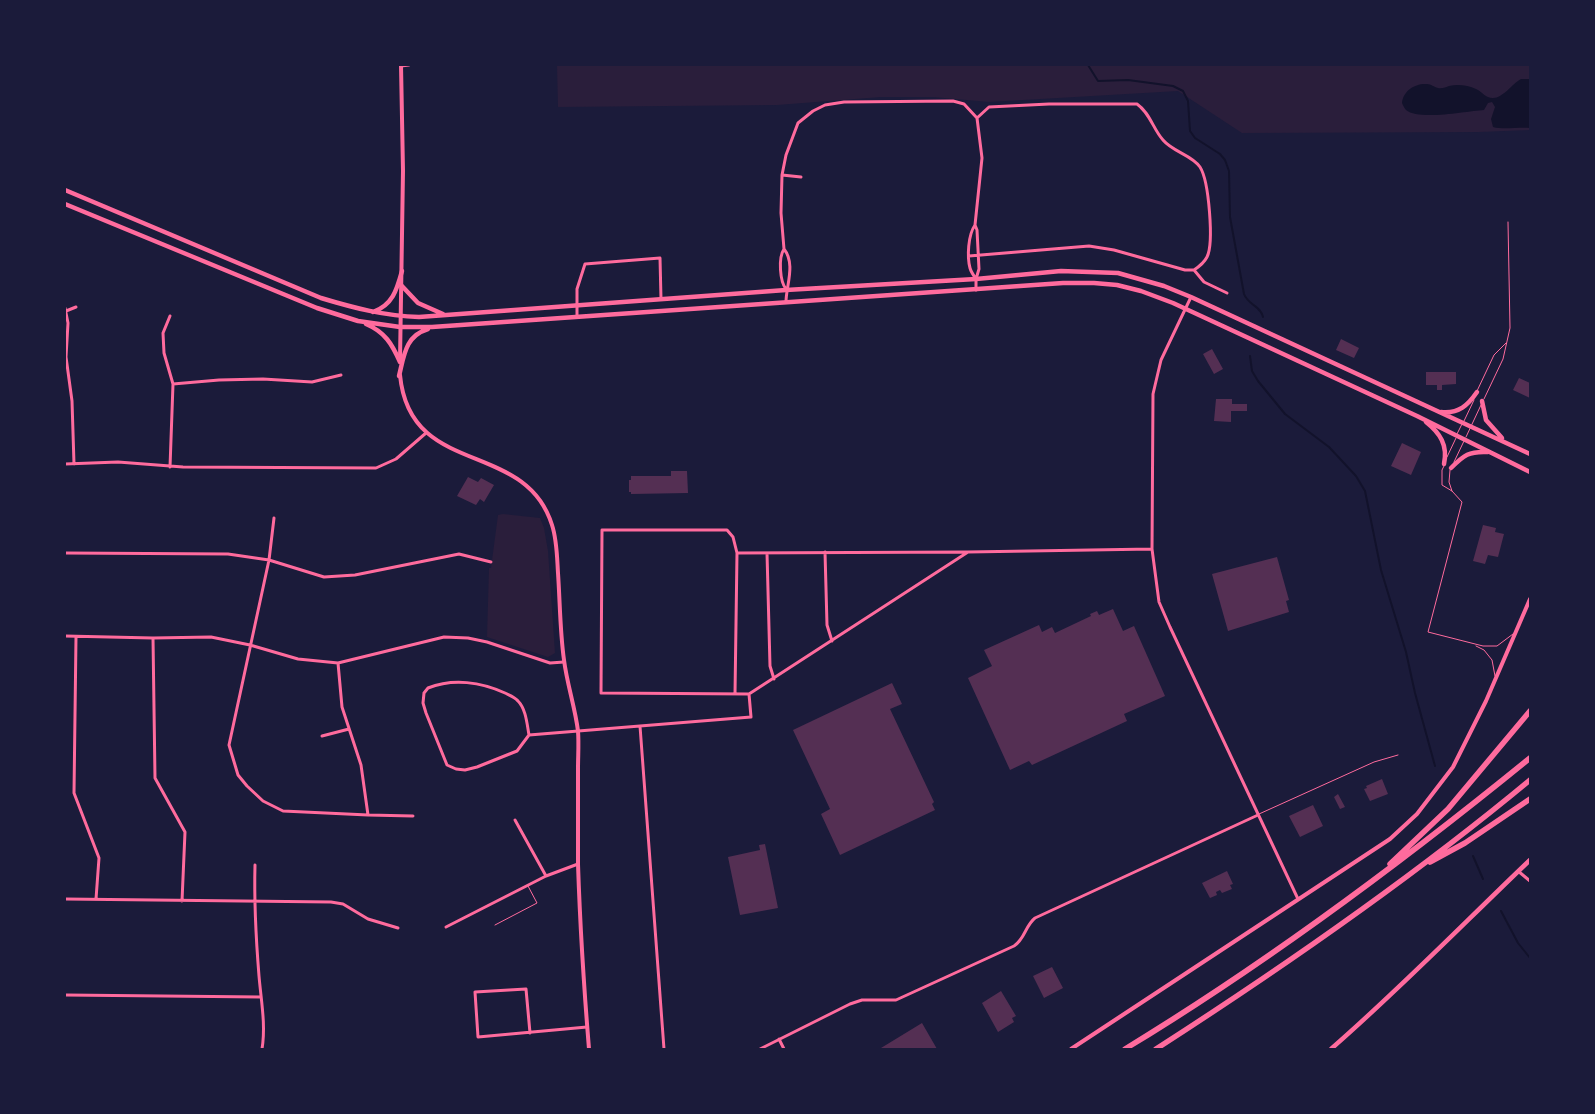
<!DOCTYPE html>
<html>
<head>
<meta charset="utf-8">
<style>
  body { margin:0 }
  #map { position:relative; width:1595px; height:1114px; overflow:hidden; background:#1b1b3a; font-family:"Archivo Narrow",sans-serif }
  canvas { display:block }
  .frame { position:absolute; inset:0; border:66px solid #1b1b3a; pointer-events:none }
</style>
</head>
<body>
<div id="map">
<canvas width="1595" height="1114"></canvas>
<div class="frame"></div>
</div>
<script>
const ctx = document.querySelector('canvas').getContext('2d');
ctx.lineJoin = 'round';
function paint(path, color) { ctx.fillStyle = color; ctx.fill(path, 'evenodd'); }
function stroke(path, color, width, dash) { ctx.strokeStyle = color; ctx.lineWidth = width; ctx.lineCap = dash ? 'butt' : 'round'; ctx.setLineDash(dash || []); ctx.stroke(path); }
const green = new Path2D(`
  M557,65H1530V130L1479,132L1242,133L1178,91L989,102L933,97H881L777,105L558,107Z
  M503,514L540,518L544,528L548,551L555,653L548,657L487,637L489,568H491L498,515Z`);
const water = new Path2D(`
  M1521,79H1530V128C1518,127 1503,130 1493,127L1491,119L1495,107L1492,102L1488,103L1484,110C1467,111 1419,121 1406,110C1404,108 1403,105 1402,103C1403,91 1415,83 1427,84C1431,84 1434,87 1438,88C1442,89 1446,87 1449,86C1457,84 1468,85 1476,89C1483,92 1485,98 1493,98C1503,98 1512,84 1521,79Z`);
const stream = new Path2D(`
  M1088,65L1098,81L1128,80L1173,86L1183,91L1188,101L1190,131L1195,138L1220,154L1225,160L1229,171L1230,217L1244,294C1248,305 1261,306 1263,317
  M1250,356L1252,371L1258,381L1285,414L1329,447L1356,476L1365,491L1381,570L1406,652L1415,693L1435,766
  M1473,856L1483,879
  M1501,911L1518,943L1530,958`);
const building = new Path2D(`
  M1341,339L1359,348L1354,358L1336,350Z
  M1212,349L1223,369L1214,374L1203,354Z
  M1426,372H1456V384L1442,385V390H1437V385H1426Z
  M1519,378L1530,383V398L1513,390Z
  M1216,399H1232V404H1247V411H1231V422L1214,421Z
  M1402,443L1421,452L1411,475L1391,466Z
  M671,471H687L688,493L631,494V492H629V480H631V476H671Z
  M468,477L478,482L481,478L494,485L484,502L480,499L476,505L457,496Z
  M1483,525L1496,528L1495,532L1504,534L1498,557L1488,555L1485,564L1473,561Z
  M1277,557L1289,600L1286,601L1289,612L1228,631L1212,574Z
  M1113,609L1123,631L1134,626L1165,696L1124,714L1127,721L1032,765L1029,761L1010,770L968,678L992,666L984,650L1039,625L1042,632L1052,627L1055,633L1091,616L1090,614L1097,611L1099,615Z
  M892,683L902,704L890,709L934,802L932,804L935,810L840,855L821,814L830,809L793,730Z
  M1382,779L1388,794L1370,801L1364,789L1367,788L1366,786Z
  M1338,794L1345,807L1340,809L1334,797Z
  M1313,805L1323,826L1300,837L1289,816Z
  M765,844L778,908L740,915L728,857L760,850L759,845Z
  M1227,871L1233,884L1230,885L1232,889L1222,893L1220,890L1216,892L1217,895L1210,898L1202,883Z
  M1052,967L1063,988L1044,998L1033,976Z
  M1001,991L1016,1016L1012,1018L1014,1022L998,1032L982,1003Z
  M922,1023L937,1049H882L881,1048Z`);
const service = new Path2D(`
  M1477,391L1494,355L1506,343
  M1484,399L1503,359L1510,328L1508,222
  M1464,421L1474,400
  M1457,434L1462,424
  M1466,437L1481,405
  M1447,457L1456,438
  M1454,462L1464,441
  M1444,466L1442,470V485L1452,491L1462,502L1428,632L1483,646H1497L1513,634
  M1450,470L1449,482L1452,491
  M1476,646L1484,650L1492,660L1495,676
  M1259,814L1374,762L1398,755
  M495,925L537,903L528,886`);
const minor = new Path2D(`
  M401,66L409,65
  M977,118L989,107L1049,104H1137C1150,113 1153,129 1163,140C1173,152 1192,155 1200,167C1209,181 1214,243 1207,257C1204,263 1200,266 1194,270
  M782,175L801,177
  M975,225L977,230L979,269L976,279V290
  M784,249C796,264 786,286 786,302
  M969,256L1089,246L1114,250L1185,270H1194L1204,282L1227,293
  M786,289C780,282 778,258 784,249L781,213L782,175L786,155L798,123L813,111L825,105L844,102L953,101L964,104L977,118L982,158L975,225C968,235 967,257 970,268C971,272 974,276 976,279
  M1191,297L1161,360L1153,394L1152,549L1159,602L1170,627L1298,899
  M65,308L68,323L66,357L72,401L74,464
  M66,311L76,307
  M170,316L163,333L164,353L173,384L170,467
  M577,317V289L585,264L660,258L661,299
  M173,384L219,380L263,379L312,382L341,375
  M65,464L118,462L183,467L376,468L396,459L426,433
  M274,518L269,560L229,745L238,775L247,786L263,801L283,811L368,815L413,816
  M825,552L827,625L832,641
  M65,553L228,554L269,560L324,577L355,575L459,554L491,562
  M737,553L968,552L1152,549
  M767,553L770,666L774,679
  M65,636L153,638L211,637L250,645L298,659L338,663L444,637L468,638L487,642L550,663L564,662
  M76,637L74,793L99,858L96,899
  M153,638L155,778L185,832L182,901
  M338,663L342,707L361,765L368,815
  M735,694L737,553L733,537L727,530H602L601,693L749,694L968,552
  M640,726L664,1049
  M529,735L517,751L477,767L465,770L456,769L447,765L426,713L423,703L424,693L428,688C453,678 481,682 505,693C509,695 515,697 518,701C526,709 527,724 529,735L751,717L749,694
  M322,736L349,729
  M515,820L546,876
  M255,865C254,902 256,939 259,976C261,1000 266,1025 262,1049
  M1518,871L1530,881
  M65,899L331,902L343,904L368,919L398,928
  M446,927L546,876L578,864
  M65,995L261,997
  M530,1033L526,989L475,992L478,1037L587,1027
  M779,1039L784,1049
  M760,1049L850,1004L862,1000H896L1014,946C1025,939 1025,926 1035,918L1258,815`);
const tertiary = new Path2D(`
  M400,360L403,171L401,65
  M400,375C410,479 525,438 552,525C557,540 557,557 558,573C560,602 560,632 564,660C567,684 575,707 578,731C579,743 578,756 578,769C578,800 578,832 578,864C580,925 584,988 589,1049
  M1071,1049L1390,839L1417,814L1453,767L1486,701L1530,599`);
const secondary = new Path2D(`
  M65,190L321,298C354,308 385,316 419,317L786,290L976,279L1061,271L1118,273L1164,286L1191,297L1530,454
  M65,204L317,308L358,321L400,327H432L1063,283H1094L1117,285L1141,291L1173,303L1417,416L1530,472
  M401,285L418,303L443,314
  M373,312C393,305 397,289 402,271
  M366,324C385,332 392,344 400,362
  M399,376C404,356 405,336 428,329
  M1482,401L1486,420L1502,438
  M1441,412C1459,414 1468,405 1477,392
  M1426,422C1440,433 1448,445 1444,464
  M1451,468C1464,455 1469,451 1488,452
  M1331,1049C1400,989 1464,923 1530,860`);
const motorway = new Path2D(`
  M1430,862L1465,843L1530,799
  M1390,864L1448,809L1530,711
  M1125,1049C1267,963 1401,863 1530,758
  M1156,1049C1285,966 1412,878 1530,780`);
paint(green, '#2a1e3b');
paint(water, '#12122b');
stroke(stream, '#12122b', 2);
paint(building, '#542f53');
stroke(service, '#ff6b9d', 1);
stroke(minor, '#ff6b9d', 3);
stroke(tertiary, '#ff6b9d', 4);
stroke(secondary, '#ff6b9d', 4.5);
stroke(motorway, '#ff6b9d', 5.5);
</script>
</body>
</html>
